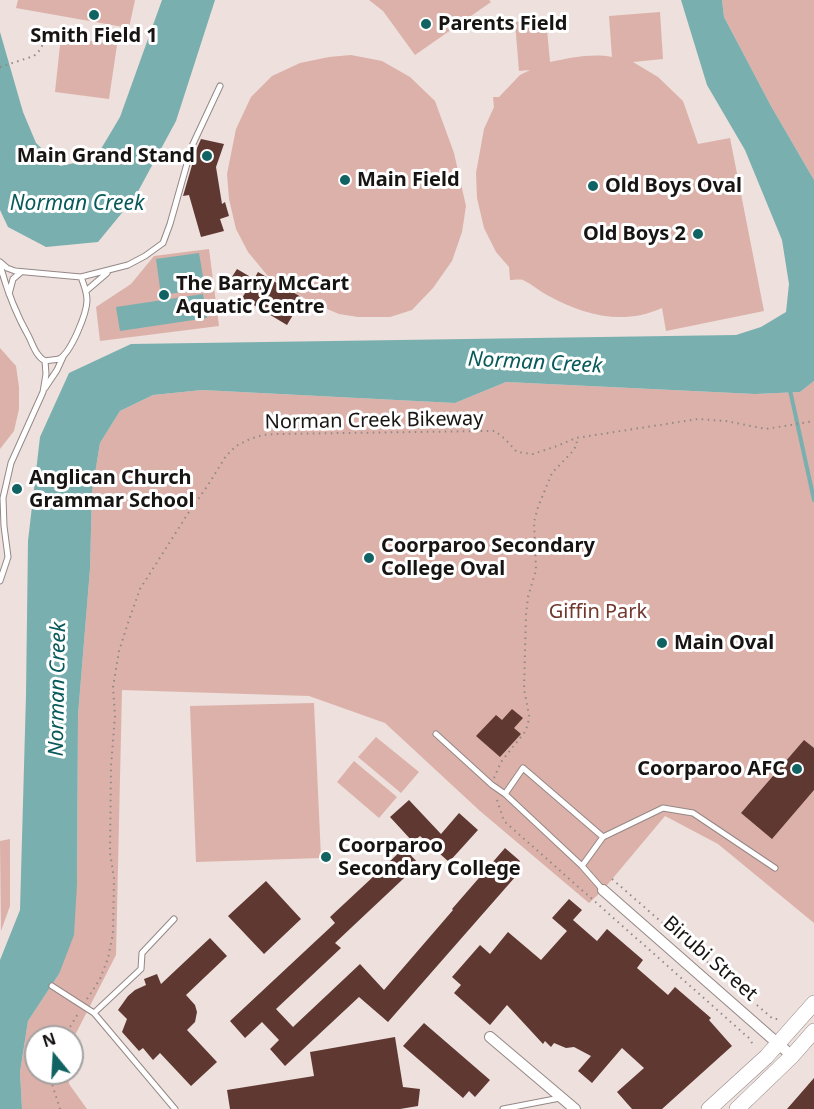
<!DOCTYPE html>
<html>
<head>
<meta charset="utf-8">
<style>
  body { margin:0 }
  #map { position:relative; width:814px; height:1109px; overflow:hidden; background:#ede0dd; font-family:"Noto Sans",sans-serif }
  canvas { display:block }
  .north { position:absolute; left:24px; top:1025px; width:60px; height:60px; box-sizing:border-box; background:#fff; border:2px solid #a3a1a1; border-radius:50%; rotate:342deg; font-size:16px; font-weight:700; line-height:24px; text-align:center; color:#181413 }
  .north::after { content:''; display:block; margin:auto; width:21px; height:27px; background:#116262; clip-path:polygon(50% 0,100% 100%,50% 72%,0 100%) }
</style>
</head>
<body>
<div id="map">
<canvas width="814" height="1109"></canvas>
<div class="north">N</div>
</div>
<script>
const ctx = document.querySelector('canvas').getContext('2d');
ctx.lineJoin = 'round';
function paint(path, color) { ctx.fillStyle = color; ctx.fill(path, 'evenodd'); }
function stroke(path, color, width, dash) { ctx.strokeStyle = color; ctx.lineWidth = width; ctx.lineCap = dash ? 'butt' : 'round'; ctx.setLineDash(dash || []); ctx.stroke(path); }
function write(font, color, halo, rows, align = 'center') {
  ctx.font = font + ' "Noto Sans",sans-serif'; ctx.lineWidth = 6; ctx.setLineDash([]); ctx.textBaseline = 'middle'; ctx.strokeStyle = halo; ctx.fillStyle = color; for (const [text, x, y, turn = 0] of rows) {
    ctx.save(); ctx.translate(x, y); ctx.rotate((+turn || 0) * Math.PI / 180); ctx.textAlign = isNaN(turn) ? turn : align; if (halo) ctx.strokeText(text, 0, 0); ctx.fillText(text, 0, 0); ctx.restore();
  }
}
const green = new Path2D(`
  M18,0H135L129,28L16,8Z
  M369,0H489L491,2L415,55L383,11Z
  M722,0H814V180L771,106L724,17Z
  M660,12L663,59L633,62L658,77L683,101L698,144L730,138L764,311L666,331L662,308C622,326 584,315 547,295C539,291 532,284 523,280C520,279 514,280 510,280L509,267L496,252L484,228L477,198L476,173L484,129L494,107L493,97H499L520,75L530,70L519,71L515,22L546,19L550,62C571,58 591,53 612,57L609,16Z
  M61,36L117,45L109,99L55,92Z
  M351,55L382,61L410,77L435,101L454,153L466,206L462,232L452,261L433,288L412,310L390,317H358L339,314L313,303L288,289L267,275L248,252L236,229L229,199L227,174L236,129L251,97L272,76L300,63L329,57Z
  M209,249L219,326L100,341L96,307L131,284L154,256Z
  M0,348L16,366L19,387V409L14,431L0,449Z
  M814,381V923L718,844L665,816L603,890L589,903L480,811L385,723L309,696L122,690L116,955L72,1041V1037H36V1073H68L69,1084L87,1109H22L20,1072L28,1021L59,974L77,885L78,715L90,569L92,492L100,443L120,411L153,395L202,390L455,403L506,382L755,394L800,392Z
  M314,703L321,858L196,862L190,706Z
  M376,737L419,772L401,793L358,757Z
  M354,761L397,797L379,818L337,782Z
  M10,839V906L1,931L0,841Z`);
const water = new Path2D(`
  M162,0H215L176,121L135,197L98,242L46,247L8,227L0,210V32L23,112L36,143L60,166L95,159L120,117Z
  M681,0H722L724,17L771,106L814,180V381L800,392L755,394L506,382L455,403L202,390L153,395L120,411L100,443L92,492L90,569L78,715L77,885L74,935L59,974L28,1021L20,1072L22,1109H0V960L20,910L26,695L28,541L40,437L69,373L131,344L736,335L761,327L786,312L789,284L782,240L745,150L707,85Z
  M199,253L205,289L161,295L156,259Z
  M203,294L207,318L120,331L116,307Z`);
const stream = new Path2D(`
  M790,390L814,500`);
const building = new Path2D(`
  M201,139L224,144L216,167L222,204L225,202L229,216L220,219L224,231L201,237L189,195L183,196L197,148Z
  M237,269L254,279L258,272L303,298L287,325L242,298L247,290L230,280Z
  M512,709L523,718L514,728L521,734L500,757L476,736L496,715L502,720Z
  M804,740L814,748V790L772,839L741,813Z
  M409,800L441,834L459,813L478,830L449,862L420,836L413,842L390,817Z
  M404,848L419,864L335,943L341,948L276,1009L293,1027L360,964L384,990L453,910L452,909L505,848L520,861L511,872L516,876L388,1022L359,997L285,1066L270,1049L279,1040L262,1022L245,1038L230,1021L335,923L330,917Z
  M266,881L301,919L264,954L228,916Z
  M569,899L582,910L573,920L597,941L607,929L643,960L637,968L668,995L675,987L711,1018L709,1020L732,1046L662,1109H632L617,1092L644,1068L622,1048L592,1083L578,1071L591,1056L574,1047L566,1048L554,1043L551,1047L545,1041L543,1044L507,1005L490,1025L454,993L461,985L452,977L480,945L490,954L508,932L541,960L567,931L552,918Z
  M210,938L227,956L186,995L195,1005L197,1012L195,1022L187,1030L217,1062L191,1086L160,1053L153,1060L143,1048L139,1051L122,1032L127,1019L118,1010L128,996L135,990L146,985L144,979L157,974L161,984Z
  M424,1023L490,1080L475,1097L469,1091L463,1098L403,1046Z
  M395,1037L403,1087L420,1089L418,1106L400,1109H230L227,1090L314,1076L310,1052Z
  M814,1078V1109H787Z`);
const path = new Path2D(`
  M0,67L34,56L40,50L45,40
  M494,778L501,762L524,733L528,725L529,715L524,689L526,615L528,597L536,570L534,522L538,507L552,473L573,451L577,444L576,438
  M497,800L504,821L750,1039L754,1047
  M612,879L773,1019H779
  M87,999L100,979L108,958L113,934L114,878L110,853L111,766L115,716L113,687L119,651L129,620L140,589L187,515L208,485L226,456L236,446L250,439L263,435L276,434L484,431H495L505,439L517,452L533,454L557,446L576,438L698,419L726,421L766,429L814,421
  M64,1037L79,1012
  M52,1073V1084L60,1109`);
const lane = new Path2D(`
  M0,262L7,268L15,271L81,277C84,285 87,292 87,300C87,313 71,353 59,359C55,360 49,360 45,361
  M0,265C7,291 16,314 29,337C33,345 36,356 45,361L46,374L43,392L11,463L3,498L4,526L8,557L0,581
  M81,277L128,265L145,256L163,243L170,224L192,146L220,86
  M86,291L107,273
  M9,294L13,279L21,272
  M45,388L57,370L63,357
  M436,734L492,785L505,794L582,866L603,890
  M505,794L523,768L603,837L582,866
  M603,837L663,808L693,813L775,868
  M174,919L142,953L141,969L94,1013L175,1109
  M52,986L94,1013
  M503,1109L560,1098`);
const street = new Path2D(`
  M603,890L792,1056
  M490,1037L575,1109`);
const secondary = new Path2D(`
  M709,1109L766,1057L814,1003
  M737,1109L792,1056L814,1031`);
const markers = [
  [94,15,6,"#116262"],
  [426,24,6,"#116262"],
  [207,156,6,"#116262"],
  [345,180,6,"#116262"],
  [593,186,6,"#116262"],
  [698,234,6,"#116262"],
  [164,295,6,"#116262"],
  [17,489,6,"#116262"],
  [369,558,6,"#116262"],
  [662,643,6,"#116262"],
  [797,769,6,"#116262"],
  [326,857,6,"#116262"]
];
const poiNames = [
  ["Parents Field",438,24],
  ["Smith Field 1",94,36,"center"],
  ["Main Grand Stand",195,156,"right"],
  ["Main Field",357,180],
  ["Old Boys Oval",605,186],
  ["Old Boys 2",686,234,"right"],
  ["The Barry McCart",176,284],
  ["Aquatic Centre",176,307],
  ["Anglican Church",29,478],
  ["Grammar School",29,501],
  ["Coorparoo Secondary",381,546],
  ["College Oval",381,569],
  ["Main Oval",674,643],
  ["Coorparoo AFC",785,769,"right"],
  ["Coorparoo",338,846],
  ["Secondary College",338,869]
];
const streetNames = [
  ["Norman Creek Bikeway",374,421,-1],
  ["Birubi Street",710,959,41]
];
const parkNames = [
  ["Giffin Park",598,612]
];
const waterNames = [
  ["Norman Creek",77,204],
  ["Norman Creek",535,363,3],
  ["Norman Creek",58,689,-89]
];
paint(green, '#dcb1a9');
paint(water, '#79afae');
stroke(stream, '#79afae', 4);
paint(building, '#5f3832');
stroke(lane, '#948886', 7);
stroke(street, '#948886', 12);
stroke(secondary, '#948886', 16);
stroke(path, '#928987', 2, [1.5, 4.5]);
stroke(lane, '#fff', 5);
stroke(street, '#fff', 10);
stroke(secondary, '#fff', 15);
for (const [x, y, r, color] of markers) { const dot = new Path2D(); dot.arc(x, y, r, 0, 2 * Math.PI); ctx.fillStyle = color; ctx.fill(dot); stroke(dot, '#fff', 2); }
write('bold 20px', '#181413', '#fff', poiNames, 'left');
write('20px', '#181413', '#fff', streetNames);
write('20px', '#72362d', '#fff', parkNames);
write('italic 21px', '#085959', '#fff', waterNames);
</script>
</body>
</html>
